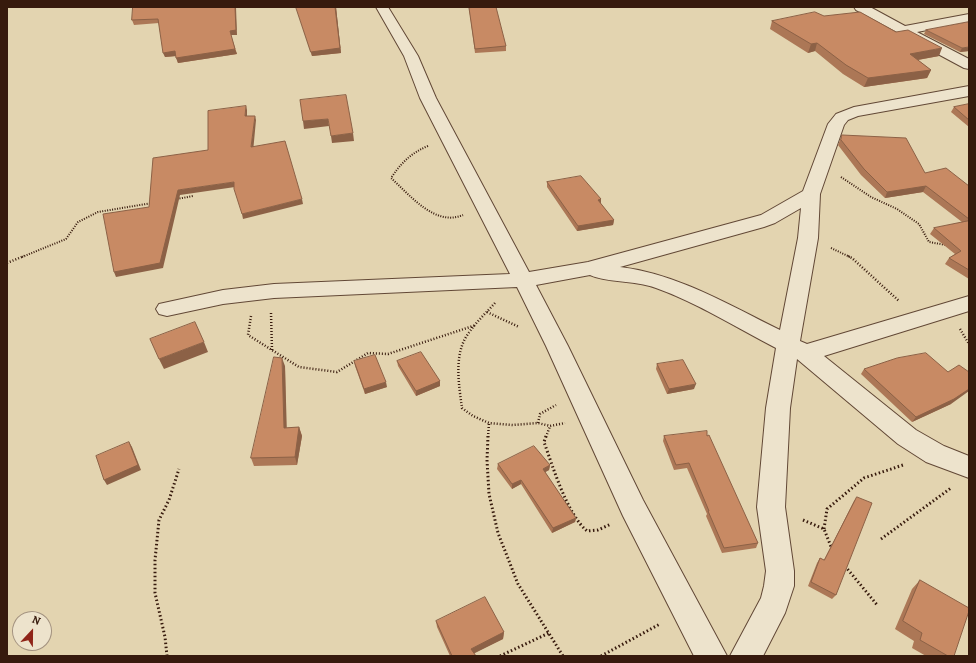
<!DOCTYPE html>
<html>
<head>
<meta charset="utf-8">
<style>
  body { margin:0 }
  #map { position:relative; width:976px; height:663px; overflow:hidden; background:#e3d4b0; font-family:Alegreya,serif }
  canvas { display:block }
  .frame { position:absolute; inset:0; border:8px solid #371a0d; pointer-events:none }
  .north { position:absolute; left:12px; top:611px; width:40px; height:40px; box-sizing:border-box; background:#ede3cc; border:1px solid #a49380; border-radius:50%; rotate:22deg; font-size:11px; font-weight:700; line-height:16px; text-align:center; color:#371a0d }
  .north::after { content:''; display:block; margin:auto; width:14px; height:18px; background:#8f2418; clip-path:polygon(50% 0,100% 100%,50% 72%,0 100%) }
</style>
</head>
<body>
<div id="map">
<canvas width="976" height="663"></canvas>
<div class="frame"></div>
<div class="north">N</div>
</div>
<script>
const ctx = document.querySelector('canvas').getContext('2d');
ctx.lineJoin = 'round';
function stroke(path, color, width, dash) { ctx.strokeStyle = color; ctx.lineWidth = width; ctx.lineCap = dash ? 'butt' : 'round'; ctx.setLineDash(dash || []); ctx.stroke(path); }
function paint(path, color) { ctx.fillStyle = color; ctx.fill(path, 'evenodd'); }
const pathFar2 = new Path2D(`
  M428,146C411,153 401,163 391,178C410,195 435,227 463,215
  M841,177L871,197L897,209L919,224L929,242L946,245
  M177,199L193,196
  M831,248L850,257
  M22,257L66,239L78,222L98,212L152,203`);
const pathFar1 = new Path2D(`
  M848,256L852,258L899,301
  M7,263L24,256
  M495,303C485,314 474,324 466,337C454,357 459,386 462,408L473,416L489,423L513,425L538,423L550,426L565,423
  M487,312L519,327
  M271,313L272,350
  M251,316L248,335L299,367L337,372L368,353L388,354L476,325
  M960,329L969,344
  M538,423L540,414L556,405
  M488,437L489,423
  M546,437L550,426`);
const path = new Path2D(`
  M488,436L487,460L489,494L498,533L518,584L563,656
  M546,436L544,442C553,467 567,514 587,531L598,530L611,524
  M803,520L824,529L832,549
  M824,529L827,509L864,478L903,465
  M881,539L951,488
  M845,566L878,606
  M167,656L165,637L155,593V560L159,520L169,500L179,469
  M500,656L549,633
  M601,656L660,624`);
const street = new Path2D(`
  M376,7H388L418,56L436,98L529,272L588,262L761,215L803,191L828,124L836,114L854,107L969,86V96L858,116L848,120L844,125L820,194L818,238L800,341L807,344L969,296V311L824,356L916,430L944,446L969,456V478L926,462L898,444L797,359L790,408L785,507L794,571V586L785,613L763,656H730L761,598L764,586L766,571L757,507L766,408L776,348C737,328 698,303 656,288C634,280 608,283 590,275L536,285L568,346L643,500L727,656H694L623,516L546,346L517,287L274,298L223,304L167,316L159,314L156,309L159,304L223,290L274,284L510,274L420,98L404,56ZM801,208L798,238L780,330C729,305 678,274 620,267L764,227L775,223Z
  M854,7H870L905,26L969,14V22L917,32L969,59V69L964,68L856,10Z`);
const wall = new Path2D(`
  M133,7L237,35H231L237,54L178,63L176,56L165,57L159,23L134,25L132,20Z
  M296,7H336L341,53L312,56Z
  M469,8L506,46V51L475,53Z
  M824,16L939,56L918,60L931,70L927,78L864,87L843,74L815,51L808,53L770,29L772,21Z
  M926,30L969,51L960,52L924,34Z
  M969,104V127L951,112L954,107Z
  M842,135L925,173L969,186V279L945,264L949,258L955,254L930,234L934,228L962,222L923,192L885,198L861,175L838,145Z
  M547,182L601,199V204L614,220L613,225L577,231L547,187Z
  M354,361L387,387L365,394L355,366Z
  M397,361L440,381V386L416,396L398,366Z
  M657,364L694,389L667,394L656,369Z
  M285,366L286,428L299,427L302,436L297,465L254,466L251,458Z
  M864,369L951,404L912,422L861,374Z
  M664,436H707L758,543L756,548L722,553L706,516L707,514L687,468L674,470L663,441Z
  M498,464L550,465L549,470L545,472L576,518L575,522L552,533L521,484L512,489L497,469Z
  M857,497L836,595L832,599L808,586L817,563L820,558L824,560L854,501Z
  M920,580L954,656H926L912,648L914,641L895,629L912,589Z
  M436,621L504,632L503,639L474,653L476,656H450L437,627Z`);
const shadedWall = new Path2D(`
  M235,7H236L237,35H231L230,31Z
  M336,7L341,53L312,56L311,52Z
  M817,43L815,51L808,53L811,44Z
  M969,47V51L960,52L962,48Z
  M942,48L939,56L906,62L910,54Z
  M235,49L237,54L178,63L176,58Z
  M175,51L176,56L165,57L163,53Z
  M931,70L927,78L864,87L868,78Z
  M246,106L247,110V121L245,116Z
  M255,116L256,120L253,152L251,147Z
  M328,119L329,126L304,129L303,121Z
  M353,133L354,141L332,143L331,136Z
  M234,182L235,187L180,195L163,268L116,277L114,272L178,190Z
  M926,186L923,192L885,198L887,192Z
  M302,199L303,204L243,219L242,214Z
  M601,199V204L598,200Z
  M614,220L613,225L577,231L578,226Z
  M204,342L208,352L164,369L159,359Z
  M282,358L285,366L287,436L284,428Z
  M440,381V386L416,396V391Z
  M386,382L387,387L365,394L364,389Z
  M696,384L694,389L667,394L669,389Z
  M969,389V391L951,404L912,422L916,417Z
  M299,427L302,436L297,465L295,457Z
  M129,442L132,447L141,470L107,485L104,480Z
  M550,465L549,470L542,474L543,469Z
  M521,480V484L512,489V484Z
  M576,518L575,522L552,533L553,528Z
  M504,632L503,639L471,655V649Z`);
const building = new Path2D(`
  M133,7H235L236,30L230,31L235,49L176,58L175,51L163,53L158,19L132,20Z
  M296,7H335L340,48L311,52Z
  M496,7L506,46L475,49L469,8Z
  M815,12L824,16L860,12L896,32L908,30L942,48L910,54L931,70L868,78L846,65L817,43L811,44L772,21Z
  M969,22V47L962,48L926,30Z
  M346,95L353,133L331,136L328,119L303,121L300,100Z
  M969,104V120L954,107Z
  M246,106L245,116H255L251,147L285,141L302,199L242,214L234,189V182L178,190L160,263L114,272L103,214L149,207L153,158L208,150V111Z
  M842,135L906,138L925,173L946,168L969,186V219L926,186L887,192L864,169L841,140Z
  M581,176L601,199L598,200L614,220L578,226L547,182Z
  M969,221V270L949,258L961,251L934,228Z
  M195,322L204,342L159,359L150,339Z
  M421,352L440,381L416,391L397,361Z
  M926,353L948,372L959,365L969,372V389L954,399L916,417L864,369L897,358Z
  M375,355L386,382L364,389L354,361Z
  M274,357L282,358L284,428L299,427L295,457L251,458Z
  M683,360L696,384L669,389L657,364Z
  M707,431V436L709,435L758,543L724,548L708,511H709L689,463L676,465L664,436Z
  M129,442L138,465L104,480L96,456Z
  M534,446L550,465L543,469L576,518L553,528L521,480L512,484L498,464Z
  M857,497L872,503L836,595L811,582L820,558L824,560Z
  M920,580L969,608V611L954,656H948L920,640L922,633L903,621Z
  M485,597L504,632L471,649L476,656H452L436,621Z`);
stroke(street, '#624836', 2);
stroke(pathFar2, '#371a0d', 2, [1, 1.5]);
stroke(pathFar1, '#371a0d', 2.5, [1, 2]);
stroke(path, '#371a0d', 3, [1.5, 2.5]);
paint(street, '#ede3cc');
paint(wall, '#ac7756');
paint(shadedWall, '#8c6146');
paint(building, '#c88a64');
stroke(building, '#8c6146', 1);
</script>
</body>
</html>
